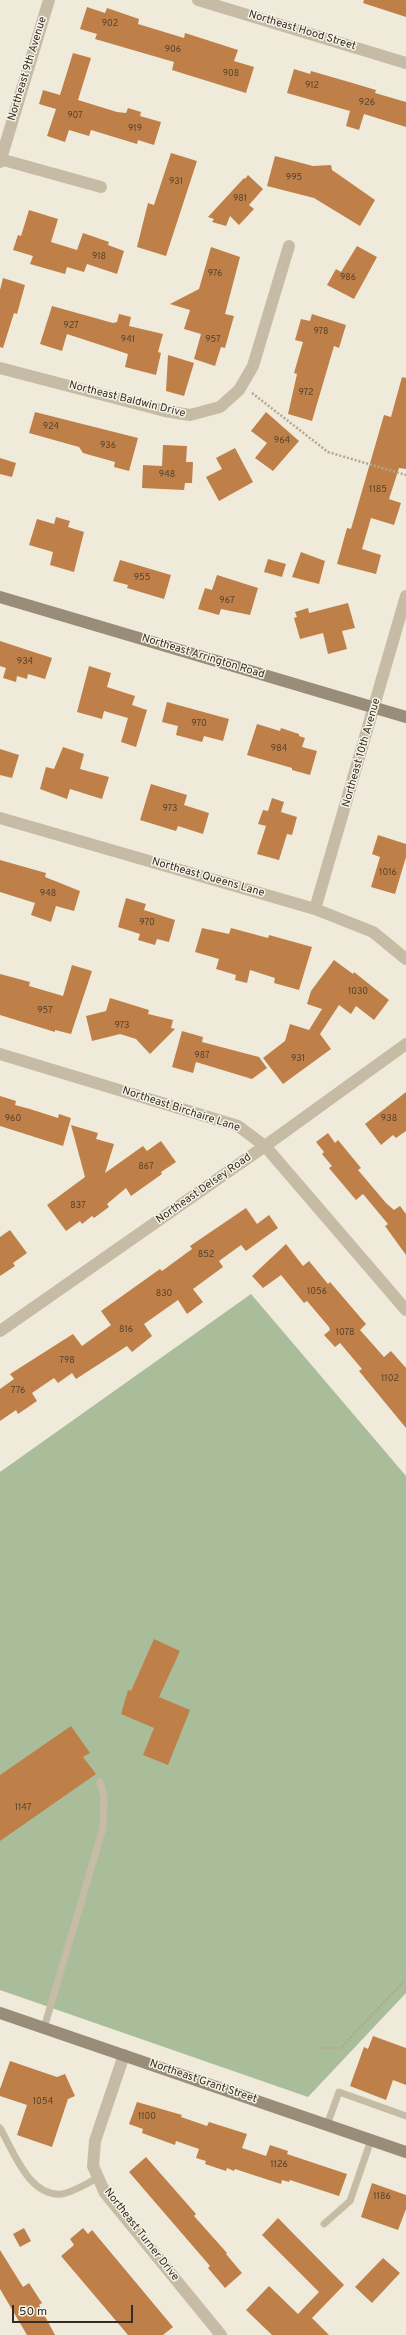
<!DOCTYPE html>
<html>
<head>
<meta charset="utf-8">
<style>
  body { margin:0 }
  #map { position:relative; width:406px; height:2335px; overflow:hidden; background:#efead9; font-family:Overpass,sans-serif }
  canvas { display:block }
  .scale { position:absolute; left:12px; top:2305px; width:121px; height:18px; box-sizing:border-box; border:2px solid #332d26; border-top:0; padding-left:5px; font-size:12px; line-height:14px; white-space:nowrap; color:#332d26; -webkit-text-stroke:3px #f7f3e5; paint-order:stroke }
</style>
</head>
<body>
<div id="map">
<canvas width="406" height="2335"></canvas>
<div class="scale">50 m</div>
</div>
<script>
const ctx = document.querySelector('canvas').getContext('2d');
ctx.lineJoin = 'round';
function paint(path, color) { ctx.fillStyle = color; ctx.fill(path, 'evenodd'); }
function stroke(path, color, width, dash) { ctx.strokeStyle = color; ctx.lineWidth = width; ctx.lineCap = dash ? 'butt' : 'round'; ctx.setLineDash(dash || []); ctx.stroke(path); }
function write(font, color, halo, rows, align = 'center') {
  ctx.font = font + ' Overpass,sans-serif'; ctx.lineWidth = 3; ctx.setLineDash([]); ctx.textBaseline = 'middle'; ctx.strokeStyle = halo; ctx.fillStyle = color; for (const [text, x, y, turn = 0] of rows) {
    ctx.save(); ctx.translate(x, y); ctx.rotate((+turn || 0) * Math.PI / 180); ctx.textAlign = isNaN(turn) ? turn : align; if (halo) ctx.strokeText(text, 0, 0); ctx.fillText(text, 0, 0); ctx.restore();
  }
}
const green = new Path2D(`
  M251,1294L406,1476V1993L308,2097L0,1990V1472Z`);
const building = new Path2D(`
  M364,0H406V17L363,3Z
  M87,7L105,13L107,8L139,19L138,24L184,38L185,33L238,50L234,61L254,67L246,93L172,70L174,62L95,39L97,34L80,29Z
  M73,53L91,58L78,100L117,112L126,113L128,108L141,112L140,116L161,122L154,145L138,140L137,144L91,130L89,136L69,130L65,142L47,136L56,109L39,104L43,90L60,95Z
  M294,69L310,74L311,71L349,82L376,90L375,93L406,102V127L364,114L359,130L346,126L350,111L287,93Z
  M171,153L197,161L166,256L137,247L148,203L154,205Z
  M275,156L313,166L331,165L332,170L375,200L360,226L314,198L267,186Z
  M248,175L263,189L249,205L254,209L239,225L230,216L226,226L212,222L214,219L208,217L244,178L245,179Z
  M29,210L58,219L51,242L77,250L83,233L109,242L108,245L124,251L117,274L87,264L84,272L67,267L65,274L30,264L33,256L13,250L18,235L21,236Z
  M357,246L377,257L354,299L327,285L336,269L341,272Z
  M211,247L240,257L225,314L234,316L225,348L221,347L215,366L194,359L201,334L184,329L190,310L170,304L199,289Z
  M3,278L25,285L17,314L14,313L3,348L0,347V290Z
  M52,306L113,323L117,322L119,314L131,317L129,326L163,334L158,352L161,353L156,375L125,367L128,354L67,334L62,351L40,344Z
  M312,314L346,325L339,348L334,346L312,421L288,414L297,374L294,373L303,342L295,340L301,319L310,321Z
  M168,355L194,363L184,396L166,391Z
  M402,377L406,378V469L399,468L389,499L401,503L394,525L371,518L362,549L381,555L376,574L337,564L347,528L351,529L384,415L391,417Z
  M35,412L138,438L129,471L114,467L115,462L83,453L79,447L29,433Z
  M266,412L299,441L273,471L255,458L267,443L251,431Z
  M163,445L187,446L186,462H193L192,483H185L184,490L142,488L143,465L162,466Z
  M235,448L253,482L219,501L206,477L222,469L216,458Z
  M0,458L16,463L12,477L0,474Z
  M56,517L70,521L68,527L84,532L74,572L50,565L53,552L29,545L37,519L54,524Z
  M301,552L325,561L319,584L292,577Z
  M268,559L286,564L282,577L264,572Z
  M120,560L171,575L164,599L127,588L128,585L113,581Z
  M217,575L258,588L250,615L221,609L219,615L198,609L205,588L212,590Z
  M348,603L355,628L342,631L347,649L328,654L323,633L300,639L294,618L297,617L295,612L308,608L309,613Z
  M0,641L52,658L45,679L28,674L27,679L17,676L16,682L3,678L6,668L0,666Z
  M89,666L111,673L107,687L135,696L132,705L147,710L136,747L121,742L128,718L104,711L102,719L77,712Z
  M167,702L229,719L223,741L204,736L202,742L176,735L178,726L162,722Z
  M257,724L280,731L281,728L299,734V736L305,738L302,747L317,751L310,775L292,770V768L247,755Z
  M63,747L84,754L80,769L109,777L102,799L70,789L67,799L40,789L46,767L54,769Z
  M0,749L19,755L12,778L0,775Z
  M151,784L187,795L184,805L209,813L203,834L178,826L176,831L140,820Z
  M272,798L284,802L281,812L297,817L292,835L287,834L279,860L257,854L266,826L258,824L263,810L268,811Z
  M378,835L406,844V857L395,894L371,887L380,857L372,854Z
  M0,860L46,873L45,877L80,891L74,911L56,906L51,922L31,915L35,903L0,892Z
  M126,898L146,904L144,910L175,920L169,942L157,939L155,945L138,940L140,934L118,927Z
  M202,928L229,934L231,928L268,938L269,935L312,947L299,990L274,983L275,978L250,970L247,983L235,980L236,975L216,969L219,959L195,952Z
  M334,960L353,974L354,972L389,1000L374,1020L356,1006L351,1014L339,1005L320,1034L331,1049L283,1084L263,1058L285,1041L290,1024L309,1030L322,1009L307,1004L311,991Z
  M72,965L92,971L71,1034L55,1030V1032L0,1015V974L30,982L29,986L63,996Z
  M110,998L149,1010L148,1014L173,1020L171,1028L175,1029L150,1054L136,1039L120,1034L92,1041L86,1016L106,1011Z
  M182,1031L203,1037L202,1042L259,1057L267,1068L252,1079L196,1062L193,1073L172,1067Z
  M406,1092V1131L396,1138L393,1135L381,1145L365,1124Z
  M0,1096L16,1101L15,1105L30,1109L58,1118L59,1114L71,1118L63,1146L0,1126Z
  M71,1125L98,1133L96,1139L114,1144L105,1173L143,1146L147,1151L161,1141L176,1162L161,1172L162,1174L131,1196L126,1188L107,1204L109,1207L94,1218L92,1216L82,1224L80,1221L66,1231L47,1205L85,1177Z
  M328,1133L335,1143L338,1140L361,1168L358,1170L386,1203L394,1210L400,1206L406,1214V1255L385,1226L388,1224L363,1194L356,1200L329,1168L332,1166L322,1154L324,1152L316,1142Z
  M246,1208L257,1224L269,1215L278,1228L246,1251L241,1245L219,1261L223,1267L193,1289L203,1302L187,1314L178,1300L144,1324L152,1336L132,1352L127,1346L76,1379L72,1373L58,1383L54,1378L32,1393L37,1401L18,1414L16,1410L0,1421V1389L14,1379L10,1374L73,1334L82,1346L111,1325L101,1311L160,1269L162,1271L192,1249L190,1246Z
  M10,1230L27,1253L13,1263L15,1266L0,1276V1237Z
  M286,1244L303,1266L309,1261L328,1284L330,1282L366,1324L360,1330L384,1357L391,1351L406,1368V1428L359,1371L362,1369L340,1343L335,1347L324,1335L330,1330L329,1327L307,1301L304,1303L281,1275L263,1288L252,1276Z
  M154,1639L180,1651L159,1697L190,1710L168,1765L143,1755L154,1728L121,1714L128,1690L131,1691Z
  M71,1726L90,1753L83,1757L96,1774L0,1841V1775Z
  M373,2036L406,2048V2085L393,2080L386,2100L350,2086L364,2047L368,2049Z
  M10,2061L57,2077L65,2074L75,2096L68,2099L52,2147L17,2135L27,2105L0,2096V2089Z
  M137,2102L182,2115L181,2117L207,2126L209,2122L247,2134L242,2148L266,2156L270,2145L288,2151L287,2154L347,2174L339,2196L290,2180L289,2182L282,2180L281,2184L235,2169L234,2171L227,2168L226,2171L205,2164L206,2161L196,2158L199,2149L176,2141L175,2145L142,2133L143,2129L129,2124Z
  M146,2157L196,2214L194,2216L227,2253L226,2254L242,2273L225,2288L208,2268L210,2266L129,2172Z
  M372,2183L406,2195V2209L398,2230L361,2217Z
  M278,2218L344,2285L312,2318L329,2335H272L246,2310L269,2286L298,2314L319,2292L262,2235Z
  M24,2228L31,2241L20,2247L13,2234Z
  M83,2228L88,2234L92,2230L173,2327L163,2335H128L61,2256L74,2245L70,2239Z
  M0,2250L23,2287L29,2283L42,2303L39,2305L55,2335H27L0,2289Z
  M383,2258L400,2273L372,2303L355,2287Z`);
const path = new Path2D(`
  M252,393L328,452L406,475
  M319,2048H341L406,1979`);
const lane = new Path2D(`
  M44,2028L103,1828L104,1797L100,1782
  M327,2125L339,2092L406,2116
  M0,2128C14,2152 29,2197 62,2194C74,2192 87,2183 98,2178
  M324,2224L350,2201L371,2140`);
const street = new Path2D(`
  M198,0L406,63
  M0,159L101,187
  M0,162L49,0
  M0,368L165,411L190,415L220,407L239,390L253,366L289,246
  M0,818L315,909L373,932L406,959
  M315,909L406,596
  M0,1054L238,1126L265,1146L406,1310
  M0,1331L265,1146L406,1044
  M124,2055L95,2141L93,2166L105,2193L221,2335`);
const secondary = new Path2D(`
  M0,597L406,717
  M0,2013L406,2152`);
const numberNames = [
  ["902",110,24],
  ["906",173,50],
  ["908",231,74],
  ["912",312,86],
  ["926",367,103],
  ["907",75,116],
  ["919",135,129],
  ["995",294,178],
  ["931",176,182],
  ["981",240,199],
  ["918",99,257],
  ["976",215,274],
  ["986",348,278],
  ["927",71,326],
  ["978",321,332],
  ["941",128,340],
  ["957",213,340],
  ["972",306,393],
  ["924",51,427],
  ["964",282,441],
  ["936",108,446],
  ["948",167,475],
  ["1185",378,490],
  ["955",142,578],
  ["967",227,601],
  ["934",25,662],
  ["970",199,724],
  ["984",279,749],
  ["973",170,809],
  ["1016",388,873],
  ["948",48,894],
  ["970",147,923],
  ["1030",358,992],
  ["957",45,1011],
  ["973",122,1026],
  ["987",202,1056],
  ["931",298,1059],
  ["960",13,1119],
  ["938",389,1119],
  ["867",146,1167],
  ["837",78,1206],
  ["852",206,1255],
  ["1056",317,1292],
  ["830",164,1294],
  ["816",126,1330],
  ["1078",345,1333],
  ["798",67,1361],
  ["1102",390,1379],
  ["776",18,1391],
  ["1147",23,1808],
  ["1054",43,2102],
  ["1100",147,2117],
  ["1126",279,2165],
  ["1186",382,2197]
];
const streetNames = [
  ["Northeast Hood Street",302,31,17],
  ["Northeast 9th Avenue",28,69,-73],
  ["Northeast Baldwin Drive",127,400,14],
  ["Northeast Arrington Road",203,657,17],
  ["Northeast 10th Avenue",362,753,-74],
  ["Northeast Queens Lane",208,878,16],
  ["Northeast Birchaire Lane",181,1110,18],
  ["Northeast Delsey Road",204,1189,-35],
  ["Northeast Grant Street",203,2082,19],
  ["Northeast Turner Drive",141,2235,52]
];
paint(green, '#a9bd9a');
paint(building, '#be8048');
stroke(path, '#b2a790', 2.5, [2, 2]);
stroke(lane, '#c6bca6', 7);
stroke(street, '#c6bca6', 12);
stroke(secondary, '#998c78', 12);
write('9px', '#56422e', null, numberNames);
write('11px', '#332d26', '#f7f3e5', streetNames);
</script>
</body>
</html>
